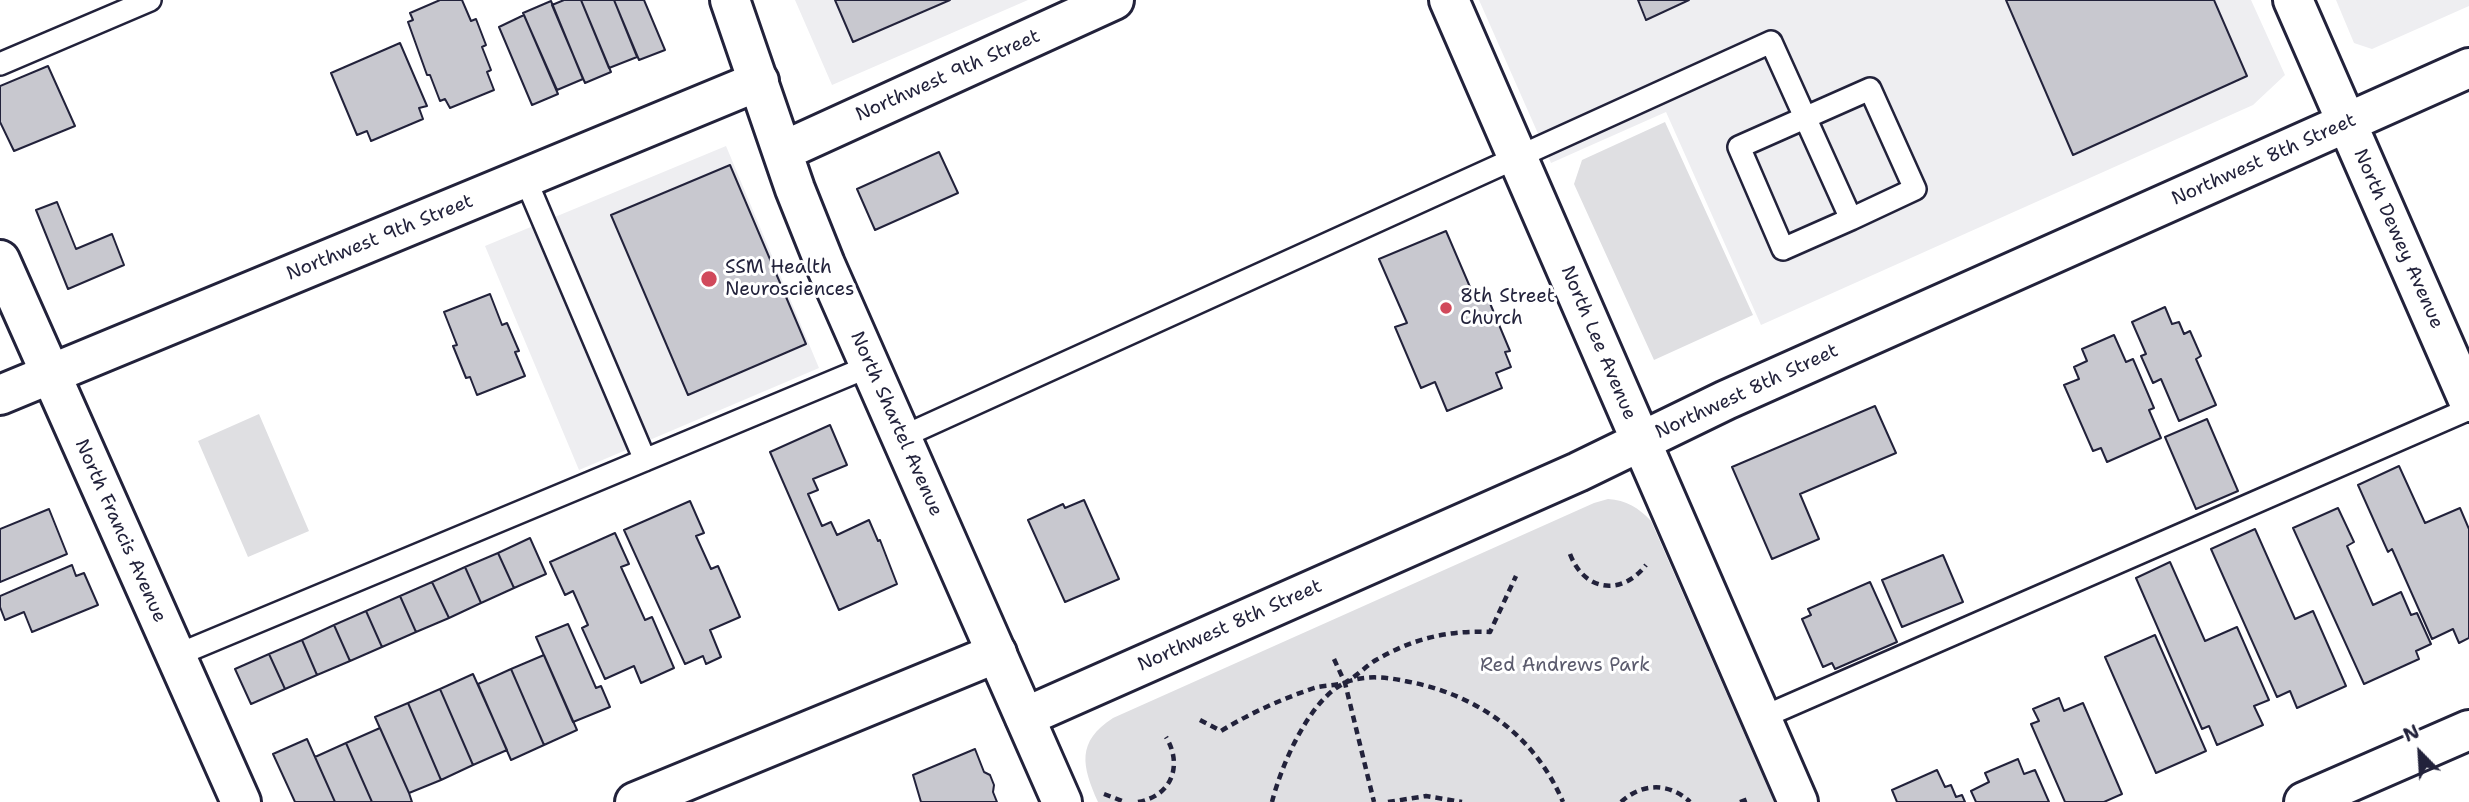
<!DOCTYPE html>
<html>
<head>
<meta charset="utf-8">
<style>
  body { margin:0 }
  #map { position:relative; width:2469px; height:802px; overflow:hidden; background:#fff; font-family:"Shantell Sans",sans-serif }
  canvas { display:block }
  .north { position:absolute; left:2385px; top:718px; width:70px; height:70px; -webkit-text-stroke:5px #fff; paint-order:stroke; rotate:336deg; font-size:19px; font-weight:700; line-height:28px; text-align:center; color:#22223b }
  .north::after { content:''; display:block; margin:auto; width:24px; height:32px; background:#22223b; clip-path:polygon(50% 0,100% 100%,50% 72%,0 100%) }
</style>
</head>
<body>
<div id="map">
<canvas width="2469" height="802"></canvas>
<div class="north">N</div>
</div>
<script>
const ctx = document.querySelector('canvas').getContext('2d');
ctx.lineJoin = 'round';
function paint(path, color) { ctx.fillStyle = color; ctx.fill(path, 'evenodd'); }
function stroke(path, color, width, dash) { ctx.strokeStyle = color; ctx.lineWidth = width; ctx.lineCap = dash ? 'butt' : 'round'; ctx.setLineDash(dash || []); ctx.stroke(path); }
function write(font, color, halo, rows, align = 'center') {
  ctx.font = font + ' "Shantell Sans",sans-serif'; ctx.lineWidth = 6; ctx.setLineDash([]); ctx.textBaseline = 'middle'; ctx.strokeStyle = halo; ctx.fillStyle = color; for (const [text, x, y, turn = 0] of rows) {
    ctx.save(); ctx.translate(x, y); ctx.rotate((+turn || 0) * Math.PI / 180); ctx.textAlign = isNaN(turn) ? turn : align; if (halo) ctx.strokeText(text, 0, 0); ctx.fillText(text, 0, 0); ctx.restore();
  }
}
const built = new Path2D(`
  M795,0H1028L832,85Z
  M1479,0H2251L2285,75L2253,105L1761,325L1666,112L1551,163Z
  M2336,0H2469V6L2372,49L2354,43Z
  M726,146L819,368L579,470L485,246Z`);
const green = new Path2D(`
  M1665,122L1753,315L1654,360L1574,184L1582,160Z
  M259,414L309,531L248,557L198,441Z
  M1608,499C1626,500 1639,508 1651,521L1774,802H1098C1082,766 1076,742 1113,718L1594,503Z`);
const building = new Path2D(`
  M440,0H462L471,21L476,19L486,45L482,47L491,70L487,72L494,90L450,108L445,99L440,101L430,75H427L408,22L413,20L410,13Z
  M564,0H581L611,72L585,83L552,5Z
  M581,0H614L637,57L609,68Z
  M614,0H644L665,50L639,60Z
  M835,0H950L853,42Z
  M1638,0H1689L1646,20Z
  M2006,0H2214L2247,76L2073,155Z
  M551,1L583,79L557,90L523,13Z
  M524,15L558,94L532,105L499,27Z
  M400,43L427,106L419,108L423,119L371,141L367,131L357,135L331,73Z
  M48,66L75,126L14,151L0,122V86Z
  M939,152L958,193L875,230L857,189Z
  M730,165L806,344L688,395L611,215Z
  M57,202L76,249L112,234L124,265L68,289L36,210Z
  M1446,231L1473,294L1484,289L1510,351L1505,352L1511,367L1496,373L1502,388L1447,411L1435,382L1421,388L1395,327L1407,323L1379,259Z
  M490,294L502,325L507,323L519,351L515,352L525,376L477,395L470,377L466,378L453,346L457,345L444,312Z
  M2165,307L2172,324L2179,322L2184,334L2190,331L2201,356L2196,359L2216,405L2179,421L2161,379L2153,383L2141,356L2146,354L2132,322Z
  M2114,335L2126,362L2133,359L2154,408L2149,410L2161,438L2107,462L2101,448L2093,451L2064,385L2079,379L2074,367L2087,361L2082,349Z
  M1875,406L1896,453L1800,494L1819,539L1772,559L1732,467Z
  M2207,419L2238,491L2196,509L2165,437Z
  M830,425L847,465L813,479L818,490L808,494L822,526L831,522L837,535L869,520L878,541L880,540L897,584L839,610L770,452Z
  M2399,466L2425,523L2460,508L2469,529V638L2459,643L2453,629L2432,639L2392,549L2388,552L2358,485Z
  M1084,500L1119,579L1065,602L1028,520L1063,504L1065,508Z
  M690,501L704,533L696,536L711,569L718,566L740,617L710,630L721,657L706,664L703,656L685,664L624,530Z
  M2338,508L2354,542L2347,546L2373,605L2401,592L2411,615L2417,613L2431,644L2416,651L2419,659L2364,684L2293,528Z
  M49,509L67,554L0,582V529Z
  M2255,529L2295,619L2313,611L2346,686L2297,708L2290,691L2277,697L2211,549Z
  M615,533L629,564L621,567L645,620L652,617L674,668L641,683L634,666L605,679L582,628L588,625L573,591L565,595L550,562Z
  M530,538L546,574L514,588L498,553Z
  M498,553L514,588L481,603L465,567Z
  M1943,555L1963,602L1902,627L1882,580Z
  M2170,562L2205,641L2237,627L2269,700L2254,706L2263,725L2217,745L2209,726L2202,729L2136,578Z
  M72,565L76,576L84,573L98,605L32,632L24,612L5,620L0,607V596Z
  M465,567L481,603L449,618L432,582Z
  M432,582L449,618L416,632L400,596Z
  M1870,582L1897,642L1835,669L1832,663L1823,667L1802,619L1811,615L1808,609Z
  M400,596L416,632L382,647L366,611Z
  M366,611L382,647L350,661L334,625Z
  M568,624L596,688L601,686L610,707L573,722L536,637Z
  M334,625L350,661L317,675L302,640Z
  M2155,635L2206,751L2156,773L2105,657Z
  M302,640L317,675L285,689L269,654Z
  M269,654L285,689L251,704L235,669Z
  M544,655L577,730L544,745L511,669Z
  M511,669L544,745L511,760L478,684Z
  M473,674L507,750L473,765L440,689Z
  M440,689L473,765L441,780L408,703Z
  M2059,698L2064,711L2083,703L2122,794L2104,802H2065L2031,724L2039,721L2033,709Z
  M408,703L441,780L409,793L375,717Z
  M380,728L409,793L412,802H372L346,743Z
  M307,739L335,802H295L273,754Z
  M346,743L372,802H335L315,757Z
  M975,749L984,772L990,775L994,785L993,792L997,802H921L913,775Z
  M2018,759L2024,774L2035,770L2049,802H1976L1971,791L1989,782L1985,773Z
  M1937,770L1945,787L1951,785L1956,797L1962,795L1965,802H1897L1892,790Z`);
const path = new Path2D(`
  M1570,554C1584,591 1621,597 1646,565
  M1334,659L1345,683L1374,802
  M1200,720L1221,731C1250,713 1282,699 1314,688C1324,685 1337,686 1346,682C1357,676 1366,666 1376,660C1412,639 1448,630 1490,632L1516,576
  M1104,794L1125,802
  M1138,802C1172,796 1183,765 1166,737
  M1272,802C1281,766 1310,697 1347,682C1365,675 1386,677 1405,681C1476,694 1534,734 1563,802
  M1388,802L1426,796L1462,802
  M1621,802C1642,783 1669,782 1690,802
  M1740,802L1748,799`);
const service = new Path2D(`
  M0,64L150,0
  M525,178L645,460
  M902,437L1771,42L1851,219L1915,189L1870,89L1739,147L1783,249L1851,219
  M175,656L870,366
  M1761,718L2469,409`);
const minor = new Path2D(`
  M1449,0L1798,802
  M2293,0L2469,402
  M0,260L241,802
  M0,395L759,81
  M1025,717L1578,472L1726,400L2469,68
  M635,802L997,653
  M2304,802L2469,730`);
const tertiary = new Path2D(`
  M730,0L795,189L825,264L1062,802
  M783,151L1114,0`);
const markers = [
  [709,279,9,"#d1495b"],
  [1446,308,7,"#d1495b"]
];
const streetNames = [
  ["Northwest 9th Street",948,76,-24],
  ["Northwest 8th Street",2264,160,-24],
  ["Northwest 9th Street",380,238,-22],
  ["North Dewey Avenue",2398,239,66],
  ["North Lee Avenue",1598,343,67],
  ["Northwest 8th Street",1747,392,-25],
  ["North Shartel Avenue",896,424,66],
  ["North Francis Avenue",120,531,66],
  ["Northwest 8th Street",1230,626,-24]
];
const poiNames = [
  ["SSM Health",725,268],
  ["Neurosciences",725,290],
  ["8th Street",1460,297],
  ["Church",1460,319]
];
const parkNames = [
  ["Red Andrews Park",1565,666]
];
paint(built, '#eeeef1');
paint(green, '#dfdfe2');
paint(building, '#c8c8cf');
stroke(building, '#22223b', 2);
stroke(service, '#22223b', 26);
stroke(minor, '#22223b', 44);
stroke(tertiary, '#22223b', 44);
stroke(path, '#22223b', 4.5, [7, 5]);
stroke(service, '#fff', 21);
stroke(minor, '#fff', 38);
stroke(tertiary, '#fff', 38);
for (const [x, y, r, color] of markers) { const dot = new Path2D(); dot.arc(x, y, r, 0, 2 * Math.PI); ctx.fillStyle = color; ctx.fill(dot); stroke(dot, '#fff', 2.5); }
write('19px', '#22223b', '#fff', streetNames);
write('19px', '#22223b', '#fff', poiNames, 'left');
write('19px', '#5b5b6d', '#fff', parkNames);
</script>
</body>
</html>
